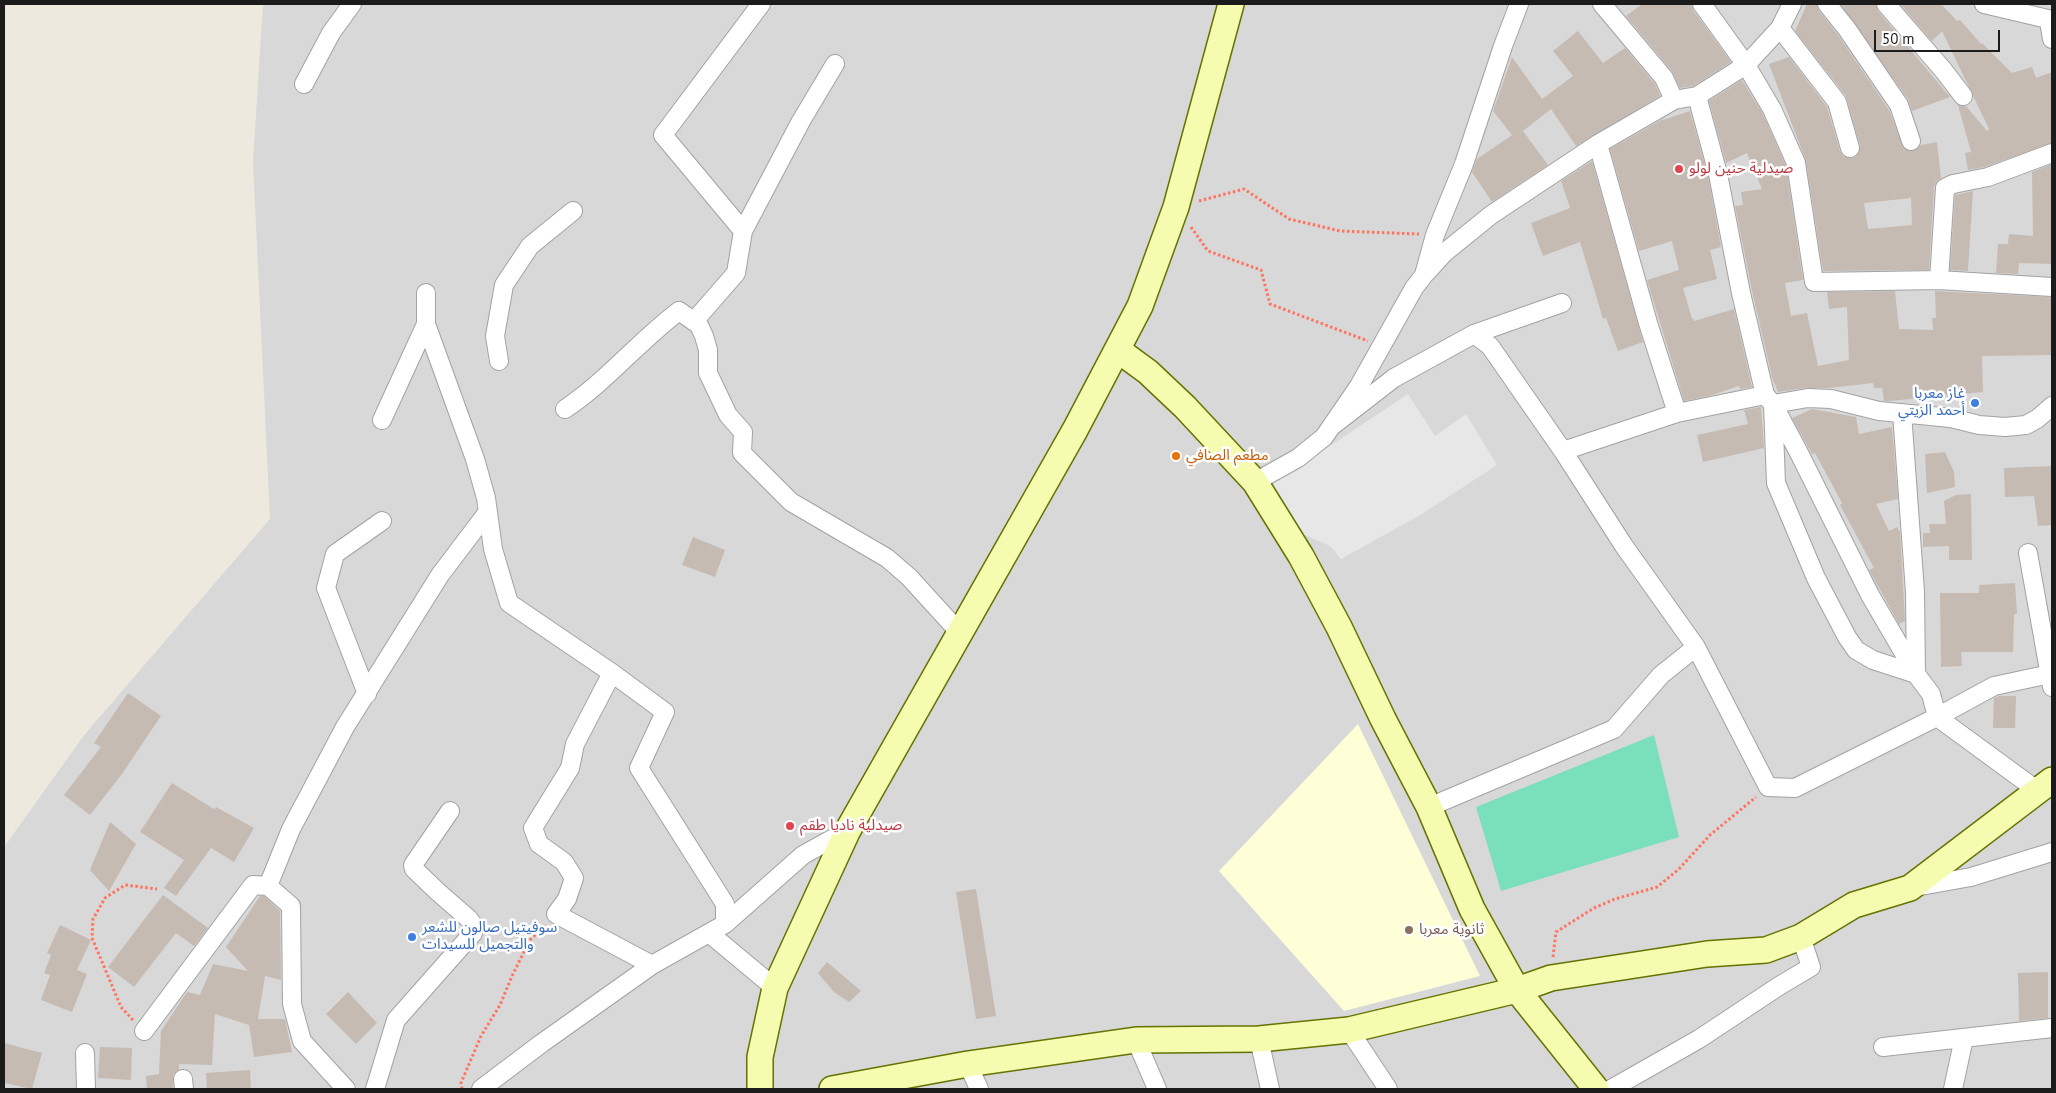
<!DOCTYPE html>
<html>
<head>
<meta charset="utf-8">
<style>
  body { margin:0 }
  #map { position:relative; width:2056px; height:1093px; overflow:hidden; background:#ede9df; font-family:"PT Sans",sans-serif }
  canvas { display:block }
  .frame { position:absolute; inset:0; border:5px solid #1b1b1b; pointer-events:none }
  .scale { position:absolute; left:1874px; top:30px; width:126px; height:22px; box-sizing:border-box; border:2px solid #1b1b1b; border-top:0; padding-left:6px; font-size:15px; line-height:18px; white-space:nowrap; color:#1b1b1b; -webkit-text-stroke:4px #fff; paint-order:stroke }
</style>
</head>
<body>
<div id="map">
<canvas width="2056" height="1093"></canvas>
<div class="frame"></div>
<div class="scale">50 m</div>
</div>
<script>
const ctx = document.querySelector('canvas').getContext('2d');
ctx.lineJoin = 'round';
function paint(path, color) { ctx.fillStyle = color; ctx.fill(path, 'evenodd'); }
function stroke(path, color, width, dash) { ctx.strokeStyle = color; ctx.lineWidth = width; ctx.lineCap = dash ? 'butt' : 'round'; ctx.setLineDash(dash || []); ctx.stroke(path); }
function write(font, color, halo, rows, align = 'center') {
  ctx.font = font + ' "PT Sans","Noto Sans Arabic",sans-serif'; ctx.lineWidth = 5; ctx.setLineDash([]); ctx.textBaseline = 'middle'; ctx.strokeStyle = halo; ctx.fillStyle = color; for (const [text, x, y, turn = 0] of rows) {
    ctx.save(); ctx.translate(x, y); ctx.rotate((+turn || 0) * Math.PI / 180); ctx.textAlign = isNaN(turn) ? turn : align; if (halo) ctx.strokeText(text, 0, 0); ctx.fillText(text, 0, 0); ctx.restore();
  }
}
const residential = new Path2D(`
  M263,4H2052V1089H4V847L85,734L270,519L253,162Z`);
const education = new Path2D(`
  M1358,724L1480,976L1344,1011L1219,871Z`);
const pitch = new Path2D(`
  M1654,735L1679,837L1501,891L1476,807Z`);
const parking = new Path2D(`
  M1408,394L1435,436L1466,414L1497,465L1422,514L1341,559L1330,546L1303,534L1271,485Z`);
const building = new Path2D(`
  M1642,4H1692L1693,10L1731,62L1693,86L1680,88L1672,71L1626,16Z
  M1807,4H1817L1819,11L1838,35L1889,110L1904,149L1914,151L1921,145L1937,142L1941,178L1936,182L1934,187L1929,270L1823,271L1806,161L1769,64L1789,57L1827,107L1840,151L1843,156L1852,158L1857,156L1860,146L1846,96L1795,31ZM1911,198L1912,225L1868,229L1864,203Z
  M1840,4H1876L1878,11L1950,97L1912,111L1908,99Z
  M1900,4H1941L1957,21L1960,20L1981,44L1982,43L2012,73L2032,67L2036,78L2052,72V143L1985,167L1968,170L1965,153L1971,152L1958,105L1966,106L1987,131L1989,129L1942,31L1932,41Z
  M1578,31L1603,63L1625,48L1655,84L1660,96L1576,146L1551,109L1523,131L1548,165L1492,202L1472,172L1477,159L1512,135L1493,111L1512,57L1542,99L1573,76L1553,51Z
  M1742,80L1763,114L1786,166L1803,280L1785,283L1791,316L1807,313L1818,366L1849,360L1847,307L1829,309L1827,292L1895,291L1899,329L1933,330L1932,318H1936L1935,291L2052,297V355L1982,356L1983,392L1889,401H1884L1882,388H1874L1873,383L1829,388H1806L1778,392L1772,377L1752,291L1735,206L1743,205L1741,192L1762,189L1747,153L1726,163L1709,101Z
  M1690,111L1708,176L1721,247L1710,250L1717,279L1683,288L1692,319L1693,318L1694,321L1734,309L1752,387L1740,389L1739,386L1709,396L1684,401L1647,280L1679,270L1672,241L1639,251L1610,149L1663,119V120Z
  M1592,161L1643,342L1618,351L1606,318L1603,319L1580,242L1543,256L1531,223L1570,208L1561,181Z
  M2052,164V264L2019,263L2018,274L1996,273L1998,244H2008L2009,234L2033,236L2032,172Z
  M1973,191L1968,271L1950,270L1955,195Z
  M1761,407L1764,448L1703,462L1697,435L1748,424L1744,410Z
  M1812,409L1856,417L1859,434L1892,427L1898,499L1876,504L1889,531L1897,527L1900,532L1905,621L1899,624L1869,570L1874,568L1840,505L1842,503L1815,453L1812,454L1792,418Z
  M1945,452L1954,472L1955,487L1927,493L1925,454Z
  M2052,466V525L2038,526L2034,496L2005,497L2004,468Z
  M1971,494L1972,560H1949V546L1923,547V533H1930L1929,524H1946L1944,501L1956,495Z
  M693,537L725,550L715,577L682,565Z
  M2015,583L2017,614H2014L2013,652H1961L1962,666L1941,667L1940,593H1979V585Z
  M128,693L161,716L122,774L90,815L64,795L101,747L94,743Z
  M1999,696H2016L2015,728H1993L1994,698Z
  M172,783L214,809L216,807L254,828L234,862L211,848L176,896L164,888L184,860L140,832Z
  M110,822L136,844L109,891L90,870Z
  M976,889L996,1016L976,1019L956,892Z
  M163,895L208,928L194,946L176,933L134,987L108,967Z
  M260,896H264L280,911L281,980L265,976L258,1019H285L292,1052L254,1057L249,1025L215,1014L212,1065L179,1064V1069L173,1075V1089H147L146,1076L159,1074L161,1031L187,992L200,995L213,964L248,971L226,947Z
  M60,925L91,940L77,970L87,974L72,1012L41,1000L50,975L44,973L51,955L47,953Z
  M827,962L861,991L849,1002L834,992L818,973Z
  M2048,972V1018L2019,1021L2018,973Z
  M348,992L377,1023L356,1044L326,1014Z
  M4,1043L42,1053L32,1089L4,1083Z
  M100,1047L132,1048L131,1080L98,1078Z
  M250,1070L251,1089H207L206,1073Z`);
const path = new Path2D(`
  M1199,201L1244,189L1289,219L1340,231L1419,234
  M1191,227L1208,251L1261,270L1270,304L1368,341
  M1553,957L1556,932L1594,908L1615,899L1657,887L1679,869L1710,835L1756,797
  M133,1020L121,1007L92,938L93,919L105,898L125,885L157,889
  M462,1089L461,1083L481,1036L500,1005L512,976L530,940L545,925`);
const street = new Path2D(`
  M761,4L663,135L743,231L736,273L696,319L704,336L708,350V373L728,415L743,432L742,453L791,502L887,558L909,577L960,633
  M1602,4L1664,78L1674,100
  M1702,4L1746,65L1772,109L1796,163L1814,282L1939,280L2052,287
  M1827,4L1847,29L1899,105L1911,141
  M1886,4L1944,71L1963,96
  M1984,4L2052,20
  M2049,21L2052,39
  M1780,28L1837,102L1850,148
  M304,84L331,33L352,4
  M1598,144L1648,323L1677,413
  M743,231L801,121L835,64
  M1426,273L1444,253L1491,215L1598,144L1674,100L1697,96L1746,65L1780,28L1792,4
  M1939,280L1945,188L1953,184L1988,177L2052,153
  M426,293V324L475,459L486,498L493,549L509,603L612,673L665,712L639,768L725,904V924
  M1474,334L1562,303
  M499,361L495,336L504,285L530,246L573,211
  M1765,395L1773,404L1798,451L1870,595L1916,674L1915,592L1902,413
  M565,409C607,381 639,341 679,311L699,325
  M382,420L426,324
  M1332,426L1394,378L1474,334L1490,346L1563,451L1624,546L1696,647L1768,787L1795,788L1937,717L1994,686L2050,674
  M1563,451L1677,413L1765,395L1741,293L1718,174L1697,96
  M1255,482L1298,458L1324,437L1359,386L1414,288L1424,275L1435,235L1464,164L1503,46L1519,4
  M2028,553L2052,687
  M612,673L575,744L570,768L533,828L539,844L564,862L574,878L567,899L556,914L652,965
  M367,694L326,588L335,554L382,521
  M2038,791L1937,717L1931,694L1916,674L1873,660L1856,650L1847,637L1816,578L1776,483L1773,404L1808,398L1831,399L1879,411L1951,418L1979,425L2005,427L2026,425L2037,419L2052,406
  M1429,807L1614,729L1661,675L1696,647
  M1915,887L1971,877L2052,852
  M709,933L775,988
  M1349,1030L1388,1089
  M144,1031L253,885L268,886
  M1259,1039L1270,1089
  M1136,1040L1157,1089
  M1883,1047L2052,1028
  M85,1053L86,1089
  M968,1064L979,1089
  M183,1079L184,1089
  M346,1089L302,1041L292,1004L291,906L268,886L291,829L345,727L440,575L487,513
  M375,1089L396,1020L473,933L474,926L469,919L438,892L414,869L413,865L450,811
  M481,1089L542,1043L652,965L725,924L803,855L848,830
  M1611,1089L1699,1039L1779,986L1811,967L1801,937
  M1953,1089L1964,1038`);
const secondary = new Path2D(`
  M1118,350L1148,372L1185,407L1255,482L1301,556L1339,627L1383,719L1429,807L1472,909L1517,990L1596,1089
  M760,1089V1057L775,988L848,830L1075,430L1140,306L1176,207L1231,4
  M832,1089L968,1064L1136,1040L1259,1039L1349,1030L1517,990L1551,978L1707,954L1766,950L1801,937L1854,905L1910,888L2052,780`);
const markers = [
  [1679,169,5,"#e0444e"],
  [1975,403,5,"#3f7fe0"],
  [1176,456,5,"#e8710a"],
  [790,826,5,"#e0444e"],
  [1409,930,5,"#8d6e63"],
  [412,937,5,"#3f7fe0"]
];
const healthNames = [
  ["صيدلية حنين لولو",1689,169],
  ["صيدلية ناديا طقم",800,826]
];
const shopNames = [
  ["غاز معربا",1965,394],
  ["أحمد الزيتي",1965,411],
  ["سوفيتيل صالون للشعر",422,928,"left"],
  ["والتجميل للسيدات",422,945,"left"]
];
const foodNames = [
  ["مطعم الصافي",1186,456]
];
const educationNames = [
  ["ثانوية معربا",1419,930]
];
paint(residential, '#d9d8d8');
paint(education, '#feffd7');
paint(pitch, '#79e0bb');
paint(parking, '#e7e7e7');
paint(building, '#c5bbb3');
stroke(street, '#a2a2a2', 20);
stroke(secondary, '#647301', 28);
stroke(path, '#ff735f', 3, [2.5, 2.5]);
stroke(street, '#fff', 18);
stroke(secondary, '#f6fcaf', 25);
for (const [x, y, r, color] of markers) { const dot = new Path2D(); dot.arc(x, y, r, 0, 2 * Math.PI); ctx.fillStyle = color; ctx.fill(dot); stroke(dot, '#fff', 2); }
write('15px', '#be3a42', '#fff', healthNames, 'left');
write('15px', '#366cbe', '#fff', shopNames, 'right');
write('15px', '#c56008', '#fff', foodNames, 'left');
write('15px', '#785e54', '#fff', educationNames, 'left');
</script>
</body>
</html>
